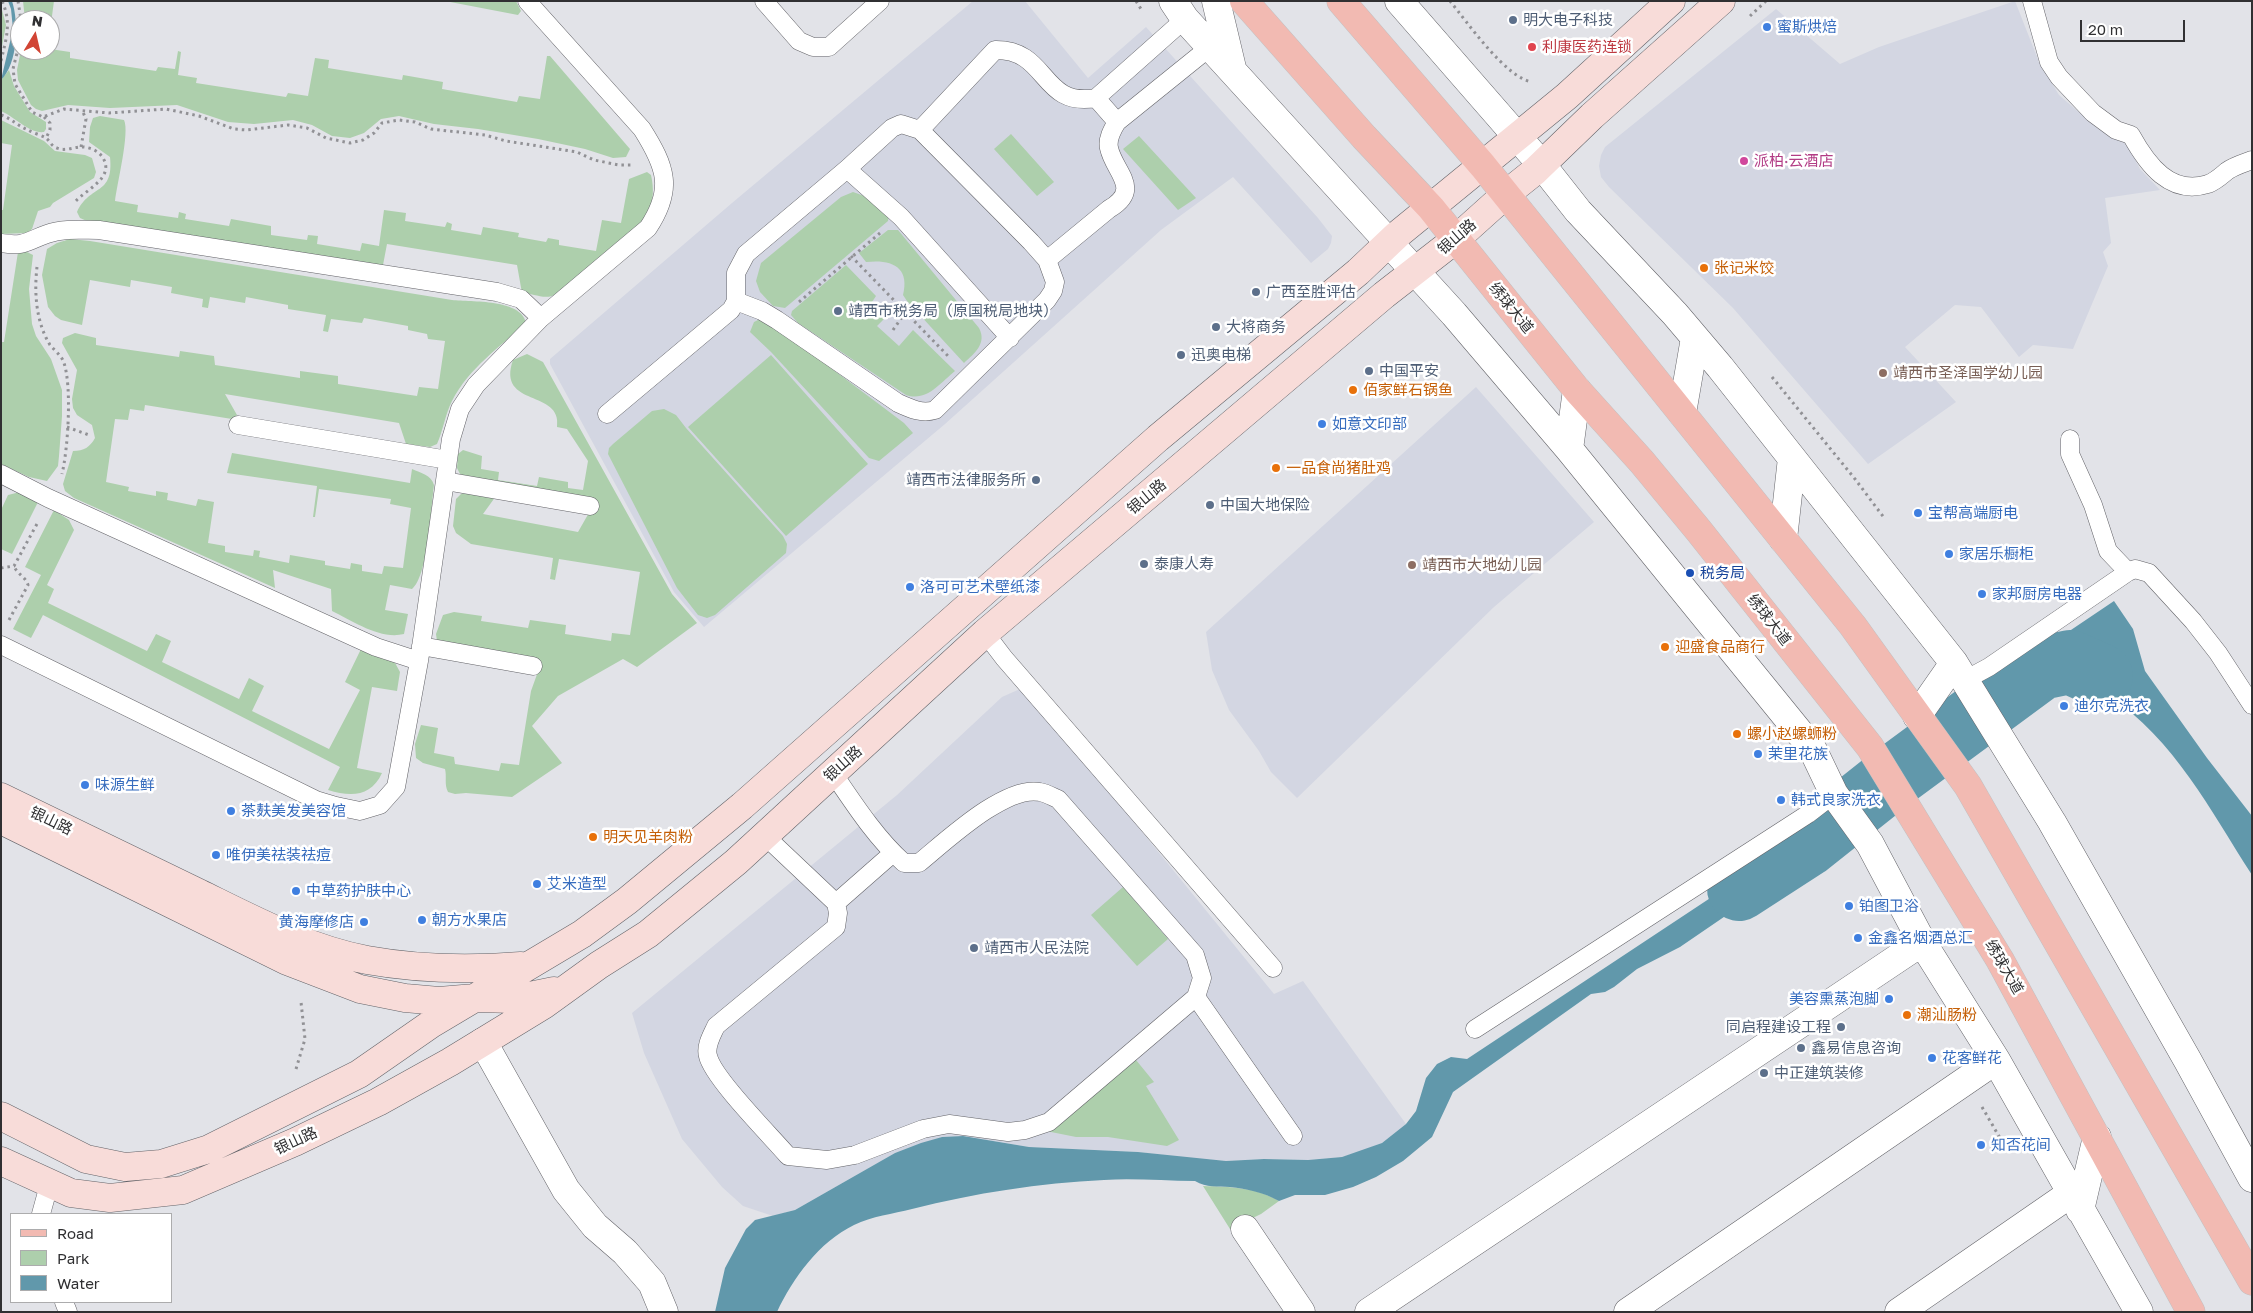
<!DOCTYPE html>
<html>
<head>
<meta charset="utf-8">
<style>
  body { margin:0 }
  #map { position:relative; width:2253px; height:1313px; overflow:hidden; background:#e2e3e8; font-family:"Golos Text",sans-serif }
  canvas { display:block }
  .frame { position:absolute; inset:0; border:2px solid #303032; pointer-events:none }
  .legend { position:absolute; left:10px; top:1213px; width:162px; height:90px; box-sizing:border-box; background:#fff; border:1px solid #acacad; margin:0; padding:6px 9px; list-style:none; font-size:15px; color:#303032 }
  .legend li { display:flex; align-items:center; gap:10px; height:25px }
  .legend b { width:25px; border:1px solid #acacad }
  .north { position:absolute; left:10px; top:10px; width:50px; height:50px; box-sizing:border-box; background:#fff; border:1px solid #acacad; border-radius:50%; rotate:9deg; font-size:14px; font-weight:700; line-height:20px; text-align:center; color:#303032 }
  .north::after { content:''; display:block; margin:auto; width:18px; height:22px; background:#d14434; clip-path:polygon(50% 0,100% 100%,50% 72%,0 100%) }
  .scale { position:absolute; left:2080px; top:20px; width:105px; height:22px; box-sizing:border-box; border:2px solid #303032; border-top:0; padding-left:6px; font-size:15px; line-height:18px; white-space:nowrap; color:#303032; -webkit-text-stroke:4px #fff; paint-order:stroke }
</style>
</head>
<body>
<div id="map">
<canvas width="2253" height="1313"></canvas>
<div class="frame"></div>
<ul class="legend">
<li><b style="height:6px;background:#f2bab2"></b>Road</li>
<li><b style="height:14px;background:#adcfac"></b>Park</li>
<li><b style="height:14px;background:#6198ab"></b>Water</li>
</ul>
<div class="north">N</div>
<div class="scale">20 m</div>
</div>
<script>
const ctx = document.querySelector('canvas').getContext('2d');
ctx.lineJoin = 'round';
function paint(path, color) { ctx.fillStyle = color; ctx.fill(path, 'evenodd'); }
function stroke(path, color, width, dash) { ctx.strokeStyle = color; ctx.lineWidth = width; ctx.lineCap = dash ? 'butt' : 'round'; ctx.setLineDash(dash || []); ctx.stroke(path); }
function write(font, color, halo, rows, align = 'center') {
  ctx.font = font + ' "Golos Text","Noto Sans SC",sans-serif'; ctx.lineWidth = 5; ctx.setLineDash([]); ctx.textBaseline = 'middle'; ctx.strokeStyle = halo; ctx.fillStyle = color; for (const [text, x, y, turn = 0] of rows) {
    ctx.save(); ctx.translate(x, y); ctx.rotate((+turn || 0) * Math.PI / 180); ctx.textAlign = isNaN(turn) ? turn : align; if (halo) ctx.strokeText(text, 0, 0); ctx.fillText(text, 0, 0); ctx.restore();
  }
}
const built = new Path2D(`
  M973,1H1025L1088,78L1146,27L1318,218L1332,236L1331,243L1328,249L1311,263L1233,177L1161,230L945,424L704,627L674,592L550,364V359L732,203Z
  M2015,1L2039,62L2059,95L2097,128L2122,140L2128,146L2140,169L2160,190L2105,198L2111,243L2103,252L2108,266L2073,349L2033,345L2019,357L1981,307L1955,305L1905,347L1956,402L1868,464L1733,308L1609,187L1601,177L1599,166L1601,155L1605,147L1776,9L1840,64L1879,47Z
  M1476,387L1594,522L1494,607L1297,798L1271,772L1259,751L1229,710L1212,670L1206,632Z
  M1020,689L1033,698L1274,994L1303,981L1406,1124L1382,1143L1362,1151L1342,1157L1308,1160L1264,1159L1226,1161L1188,1158L1138,1152L1029,1147L963,1136L942,1137L895,1153L795,1210L773,1216L743,1206L722,1187L682,1139L644,1053L632,1013L897,795L1002,697Z`);
const green = new Path2D(`
  M23,1H54L50,31V20H25Z
  M445,1H516L521,11L518,15Z
  M1,6L6,25L1,52Z
  M50,49L70,52V58L156,71L158,67L175,69L178,51L181,52L178,75L197,78L196,83L286,97L288,93L308,96L315,58L329,60L328,68L402,80L403,75L443,82L442,89L517,102L519,96L540,99L547,56H550L630,149L626,157L613,158L585,149L538,139L478,129L434,124L399,116L381,119L364,133L350,138L332,136L312,125L293,120L254,124L228,122L177,105L110,108L68,105L42,111L36,109L31,105L18,80L17,70L21,50Z
  M9,70L14,86L30,112L46,122V129L44,132C30,134 15,117 1,111V80Z
  M100,116L124,120C130,132 117,184 115,201L138,205L137,212L178,218L179,212L186,214L185,219L229,226L231,219L271,226V235L307,240L308,235L318,236L317,244L360,251L362,243L379,246L384,210L406,213L405,221L445,227L447,222L452,224L451,230L481,235L483,227L519,233L518,237L546,242L548,238L559,240V245L596,251L602,220L621,223L629,179L647,172L651,175C654,188 654,203 647,216C641,227 563,293 552,296C542,299 532,293 522,293L517,265L387,244L383,265L380,267L89,222L80,218L77,212C90,184 114,196 110,157L89,142L90,127L93,118Z
  M1,120L44,141L55,151L85,155L92,158L96,172L94,178L53,203L50,207L38,211L32,229L27,233L1,234V210H3L12,145L1,143Z
  M1011,134L1054,182L1037,196L994,149Z
  M1139,136L1196,198L1178,210L1123,149Z
  M853,192L870,198L889,214L888,221L785,308L773,306L760,292L756,281L761,263L841,197Z
  M888,230H898L979,328C987,343 975,353 964,363L907,301L903,295C910,267 892,259 866,262L859,253Z
  M70,239L90,241L452,300C471,302 522,299 526,323C500,347 469,368 452,401C445,415 443,431 437,444L430,447L406,444L399,423L225,394L237,415L232,419L145,405L144,411L130,409L128,420L115,419L106,482L129,487L128,491L156,496V491L168,493L167,500L196,506L198,499L214,502L208,543L225,546V552L253,556L254,550L260,551L259,557L289,563L290,555L325,561V565L350,569L351,563L362,565V571L382,574L384,566L403,568L411,508L390,504L391,499L319,489L315,517H313L317,486L227,473L232,453L410,483L412,469C421,473 431,475 434,485C431,507 428,577 412,589L390,585L385,610L408,614L404,634C380,640 353,621 332,611L331,589L273,570L275,588L74,498L65,491L63,484L73,451C84,451 90,447 95,438L92,425L77,415L73,408L72,399L77,370L62,343L63,338L75,333L96,338V345L179,357L180,351L214,356L215,365L300,378V371L338,376V384L417,396L419,387L438,389L445,341L428,339L427,334L408,330V326L364,318L362,323L331,319L328,332L323,331L326,315L288,309V305L246,297L245,303L210,297L208,308L202,307L203,299L171,293L172,287L131,280L130,287L90,280L82,325L61,320L55,316L48,307L42,275L47,249L57,243Z
  M25,251L33,255L29,289L32,324L36,336L51,359L62,390V416L59,456L58,466L47,481L29,477L1,464V342H4L18,252Z
  M846,265L876,296L872,302L886,317L877,326L899,346L913,330L955,371C940,383 927,402 906,395L798,323L791,315L792,311Z
  M760,319L767,320L904,423L913,433L879,461L869,458L771,352L750,332L754,322Z
  M527,354L543,362L672,594L697,623L637,667L623,659L558,696L532,726L562,763L512,797L466,793L455,794L448,792C444,784 447,777 445,769L423,763L416,758L415,744L421,725L438,728L434,753L454,757L455,764L499,771L501,763L519,765L531,691L540,666L437,641L436,634L443,615L454,612L482,616L481,621L528,628L530,620L566,625L565,634L611,641L612,633L630,635L640,572L559,559L555,580L550,579L553,558L471,544L456,533L453,526L456,499L461,494L466,492L496,496L483,514L578,532L590,511L477,483L460,474L457,468L458,454L463,450L482,456L481,469L499,472L498,480L537,486L539,477L568,482V488L583,490L588,461L567,429L557,427C563,389 496,408 513,360Z
  M771,355L868,464L786,536L688,427Z
  M664,409L676,415L686,428L783,536L787,544L786,553L715,615L707,618L698,615L677,588L608,454L609,448L613,444L652,411Z
  M20,492L38,502L12,554L1,549V510L8,495Z
  M54,510L69,520L74,530L47,585L54,589L48,603L147,651L156,634L171,641L162,662L239,699L249,678L264,686L252,711L329,749L360,690L345,682L361,649L394,661L400,672L397,691L372,687L357,768L382,773C371,797 351,797 328,790L340,767L43,615L31,638L13,629L41,575L25,567Z
  M1123,887L1168,939L1137,966L1091,915Z
  M1136,1060L1154,1082L1146,1086L1179,1140L1167,1146L1108,1137H1076L1046,1131Z
  M1203,1186C1230,1187 1256,1187 1279,1201L1261,1214L1230,1229Z`);
const water = new Path2D(`
  M8,1H12C19,22 18,64 1,80L13,29L11,9Z
  M2114,601L2133,629L2145,671L2207,758L2252,816V875C2210,810 2175,740 2108,695C2094,685 2082,676 2064,681C2047,685 2041,688 2037,706L2016,676L2015,670L2019,665Z
  M1804,836L1809,838L1819,852L1680,947L1637,969L1614,987L1605,992L1591,994L1453,1092L1432,1137L1403,1161L1376,1177L1353,1187L1325,1195H1295L1279,1201C1263,1192 1247,1189 1230,1187C1217,1186 1207,1188 1195,1181C1165,1181 1134,1178 1104,1180C1040,1183 975,1193 912,1209C893,1214 872,1216 854,1225C819,1242 793,1278 777,1312H715L725,1268L746,1229L755,1220L795,1210L895,1153L921,1143L942,1137L963,1136L1029,1147L1138,1152L1226,1161L1264,1159L1308,1160L1342,1157L1382,1143L1406,1124L1416,1111L1426,1078L1437,1064L1451,1057L1467,1059Z`);
const river = new Path2D(`
  M1739,889L1807,845L1885,783L2041,668L2070,662L2101,676`);
const path = new Path2D(`
  M18,1L21,20
  M1136,1L1141,9
  M1450,1C1467,22 1506,78 1532,82
  M1750,16L1766,1
  M20,41L13,69L15,84L32,112L43,117L64,109L109,113L166,109L199,116L234,129L246,130L288,125L307,128L326,138L350,143L363,140L374,133L382,123L399,120L415,122L431,129L485,135L506,141L577,152L594,160L619,165H631
  M1,61C6,39 12,23 2,1
  M1,115C12,119 18,126 28,130C33,133 41,135 46,138C50,141 51,146 57,148C66,152 75,146 84,147C91,148 99,151 103,158C115,178 85,190 75,202
  M44,117L50,123V130L46,138
  M81,147L86,119L82,110
  M851,256L950,358
  M37,267C34,293 36,322 50,345C55,351 62,356 64,363C72,387 68,449 62,474
  M799,302L880,233
  M893,330L905,313
  M1772,377L1855,479L1885,519
  M67,427L89,435
  M1,568L14,566L38,522
  M9,620L28,585C26,577 17,574 14,566
  M296,1069L305,1039L301,1002
  M1982,1107L2000,1138`);
const service = new Path2D(`
  M764,1L799,41L813,47H829L880,1
  M2032,1L2049,62L2059,77L2093,113L2116,130L2131,135C2147,164 2170,196 2208,184C2216,181 2221,176 2227,171C2234,166 2244,163 2252,160
  M1096,98L1117,122
  M920,130L995,50C1049,49 1040,108 1096,98L1185,19
  M847,169L901,217L1010,338
  M1,243C25,247 27,241 47,234C64,228 82,230 99,230L497,292L521,299L541,318
  M1047,260L1109,209C1143,189 1114,172 1109,148C1107,139 1112,130 1117,122L1210,47
  M607,414L731,310L736,301V273L746,254L847,169L892,128L901,124L920,130L1031,242L1047,260L1055,282L1053,291L1047,300L935,410C922,414 911,409 898,403L777,320L762,311L736,301
  M238,425L448,460
  M2070,439V454L2093,505L2108,551L2128,572
  M1,474L48,498L376,647L419,661
  M445,481L590,506
  M985,633L1004,658L1273,968
  M1,645L316,800L336,806L360,811L380,805L396,787L419,661L451,439L460,409L476,385L541,318L648,228C674,189 666,167 642,129L527,1
  M421,646L533,666
  M1965,680L1989,667L2128,572L2135,569L2149,573L2193,621L2218,653L2252,705
  M764,835L836,903L838,913L836,927L716,1026C712,1035 705,1046 708,1056C713,1078 771,1136 788,1156L827,1160L855,1155L923,1129L949,1124L1008,1132L1025,1130L1049,1122L1196,997L1202,978L1195,955L1058,799C1053,797 1046,793 1040,792C1005,785 946,841 919,863H904C876,838 854,804 833,773
  M836,903L893,853
  M1196,997L1293,1136
  M1475,1029L1808,814L1834,794
  M41,1214L49,1185
  M64,1302L68,1312`);
const minor = new Path2D(`
  M1173,1L1185,19L1454,314L1569,449L1812,748L1834,794L1870,844L1922,942L1996,1060L2139,1312
  M1216,1L1232,68
  M1399,1L1541,164L1578,211L1675,314L1720,367L1954,663L2052,822L2188,1061L2252,1178
  M1682,413L1695,338
  M1569,449L1577,390
  M1783,539L1792,458
  M1917,716L1954,663
  M483,1042L566,1190L595,1226L625,1252L652,1283L664,1312
  M2080,1210L2097,1137
  M1245,1229L1301,1312
  M1369,1312L1922,942
  M1628,1312L1996,1060
  M1899,1312L2070,1194`);
const secondary = new Path2D(`
  M1,797C67,829 133,861 199,893C252,919 308,949 367,960C417,969 471,970 521,966
  M1,820L287,961L360,989L405,998L439,1001L475,998L515,999L554,991
  M1,1116L86,1159L125,1167L161,1164L209,1149L359,1074L431,1024L582,934L627,901L742,806L1158,438L1358,272L1397,235L1567,96L1671,1
  M1,1161L71,1193L110,1198L183,1190L295,1142L378,1102L450,1062L545,1004L599,965L648,934L736,862L985,633L1384,295L1456,239L1505,195L1535,171L1592,116L1721,1`);
const primary = new Path2D(`
  M1244,1L1364,137L1431,208L1577,390L1642,462L1699,531L1870,747L2000,960L2191,1312
  M1341,1L1483,166L1853,626L1968,786L2252,1281`);
const markers = [
  [1513,20,5,"#5c6f8a"],
  [1767,27,5,"#3f7fe0"],
  [1532,47,5,"#e0444e"],
  [1744,161,5,"#d1479c"],
  [1704,268,5,"#e8710a"],
  [1256,292,5,"#5c6f8a"],
  [838,311,5,"#5c6f8a"],
  [1216,327,5,"#5c6f8a"],
  [1181,355,5,"#5c6f8a"],
  [1369,371,5,"#5c6f8a"],
  [1883,373,5,"#8d6e63"],
  [1353,390,5,"#e8710a"],
  [1322,424,5,"#3f7fe0"],
  [1276,468,5,"#e8710a"],
  [1036,480,5,"#5c6f8a"],
  [1210,505,5,"#5c6f8a"],
  [1918,513,5,"#3f7fe0"],
  [1949,554,5,"#3f7fe0"],
  [1144,564,5,"#5c6f8a"],
  [1412,565,5,"#8d6e63"],
  [1690,573,5,"#1a4fb4"],
  [910,587,5,"#3f7fe0"],
  [1982,594,5,"#3f7fe0"],
  [1665,647,5,"#e8710a"],
  [2064,706,5,"#3f7fe0"],
  [1737,734,5,"#e8710a"],
  [1758,754,5,"#3f7fe0"],
  [85,785,5,"#3f7fe0"],
  [1781,800,5,"#3f7fe0"],
  [231,811,5,"#3f7fe0"],
  [593,837,5,"#e8710a"],
  [216,855,5,"#3f7fe0"],
  [537,884,5,"#3f7fe0"],
  [296,891,5,"#3f7fe0"],
  [1849,906,5,"#3f7fe0"],
  [422,920,5,"#3f7fe0"],
  [364,922,5,"#3f7fe0"],
  [1858,938,5,"#3f7fe0"],
  [974,948,5,"#5c6f8a"],
  [1889,999,5,"#3f7fe0"],
  [1907,1015,5,"#e8710a"],
  [1841,1027,5,"#5c6f8a"],
  [1801,1048,5,"#5c6f8a"],
  [1932,1058,5,"#3f7fe0"],
  [1764,1073,5,"#5c6f8a"],
  [1981,1145,5,"#3f7fe0"]
];
const serviceNames = [
  ["明大电子科技",1523,20],
  ["广西至胜评估",1266,292],
  ["靖西市税务局（原国税局地块）",848,311],
  ["大将商务",1226,327],
  ["迅奥电梯",1191,355],
  ["中国平安",1379,371],
  ["靖西市法律服务所",1026,480,"right"],
  ["中国大地保险",1220,505],
  ["泰康人寿",1154,564],
  ["靖西市人民法院",984,948],
  ["同启程建设工程",1831,1027,"right"],
  ["鑫易信息咨询",1811,1048],
  ["中正建筑装修",1774,1073]
];
const shopNames = [
  ["蜜斯烘焙",1777,27],
  ["如意文印部",1332,424],
  ["宝帮高端厨电",1928,513],
  ["家居乐橱柜",1959,554],
  ["洛可可艺术壁纸漆",920,587],
  ["家邦厨房电器",1992,594],
  ["迪尔克洗衣",2074,706],
  ["茉里花族",1768,754],
  ["味源生鲜",95,785],
  ["韩式良家洗衣",1791,800],
  ["茶麸美发美容馆",241,811],
  ["唯伊美祛装祛痘",226,855],
  ["艾米造型",547,884],
  ["中草药护肤中心",306,891],
  ["铂图卫浴",1859,906],
  ["朝方水果店",432,920],
  ["黄海摩修店",354,922,"right"],
  ["金鑫名烟酒总汇",1868,938],
  ["美容熏蒸泡脚",1879,999,"right"],
  ["花客鲜花",1942,1058],
  ["知否花间",1991,1145]
];
const healthNames = [
  ["利康医药连锁",1542,47]
];
const hotelNames = [
  ["派柏·云酒店",1754,161]
];
const streetNames = [
  ["银山路",1457,237,-41],
  ["绣球大道",1511,308,51],
  ["银山路",1147,497,-40],
  ["绣球大道",1769,620,52],
  ["银山路",843,764,-42],
  ["银山路",51,821,26],
  ["绣球大道",2004,967,60],
  ["银山路",296,1141,-25]
];
const foodNames = [
  ["张记米饺",1714,268],
  ["佰家鲜石锅鱼",1363,390],
  ["一品食尚猪肚鸡",1286,468],
  ["迎盛食品商行",1675,647],
  ["螺小赵螺蛳粉",1747,734],
  ["明天见羊肉粉",603,837],
  ["潮汕肠粉",1917,1015]
];
const educationNames = [
  ["靖西市圣泽国学幼儿园",1893,373],
  ["靖西市大地幼儿园",1422,565]
];
const transitNames = [
  ["税务局",1700,573]
];
paint(built, '#d3d6e2');
paint(green, '#adcfac');
paint(water, '#6198ab');
stroke(river, '#6198ab', 64);
stroke(service, '#636368', 19);
stroke(minor, '#636368', 29);
stroke(secondary, '#636368', 29);
stroke(primary, '#c1c1c2', 29);
stroke(path, '#919195', 3, [2.5, 4]);
stroke(service, '#fff', 18);
stroke(minor, '#fff', 28);
stroke(secondary, '#f8dcd9', 28);
stroke(primary, '#f2bab2', 28);
for (const [x, y, r, color] of markers) { const dot = new Path2D(); dot.arc(x, y, r, 0, 2 * Math.PI); ctx.fillStyle = color; ctx.fill(dot); stroke(dot, '#fff', 2); }
write('15px', '#4e5e75', '#fff', serviceNames, 'left');
write('15px', '#366cbe', '#fff', shopNames, 'left');
write('15px', '#be3a42', '#fff', healthNames, 'left');
write('15px', '#b23c85', '#fff', hotelNames, 'left');
write('15px', '#303032', '#fff', streetNames);
write('15px', '#c56008', '#fff', foodNames, 'left');
write('15px', '#785e54', '#fff', educationNames, 'left');
write('15px', '#164399', '#fff', transitNames, 'left');
</script>
</body>
</html>
